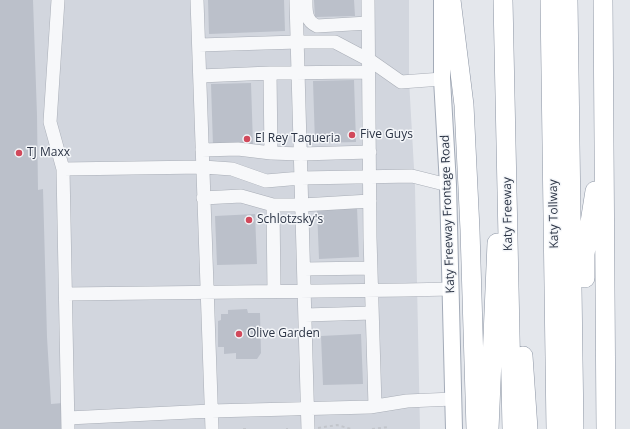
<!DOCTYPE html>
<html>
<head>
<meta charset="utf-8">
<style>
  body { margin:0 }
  canvas { display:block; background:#e4e7ec }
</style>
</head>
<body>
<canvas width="630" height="429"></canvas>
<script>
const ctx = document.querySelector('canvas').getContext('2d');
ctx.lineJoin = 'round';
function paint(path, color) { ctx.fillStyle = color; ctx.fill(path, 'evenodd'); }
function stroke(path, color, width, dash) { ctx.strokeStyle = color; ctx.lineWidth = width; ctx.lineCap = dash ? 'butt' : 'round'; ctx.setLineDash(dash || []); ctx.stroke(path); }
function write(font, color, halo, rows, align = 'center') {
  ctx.font = font + ' "Open Sans",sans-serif'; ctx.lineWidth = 3; ctx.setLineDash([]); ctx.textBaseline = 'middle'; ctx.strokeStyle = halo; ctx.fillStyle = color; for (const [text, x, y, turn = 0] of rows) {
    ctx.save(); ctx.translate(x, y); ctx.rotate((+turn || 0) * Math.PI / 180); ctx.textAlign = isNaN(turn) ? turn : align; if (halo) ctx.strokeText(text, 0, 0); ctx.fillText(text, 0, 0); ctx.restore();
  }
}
const built = new Path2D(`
  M0,0H409V80L415,186L420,429H0Z`);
const building = new Path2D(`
  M0,0H33L37,115L38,190L43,189L47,337L51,404L63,403L64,429H0Z
  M208,0H284L285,31L209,34Z
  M314,0H354L355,16L315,17Z
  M354,80L356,142L315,143L313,81Z
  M251,83L253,145L213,146L211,84Z
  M357,207L359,257L319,259L317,209Z
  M255,214L257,264L217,265L215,216Z
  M247,309L248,313H260L261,353L257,359H236V353L224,354V347H218V321L221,320V314H228V310Z
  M361,334L363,384L323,385L321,336Z`);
const path = new Path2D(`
  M318,428L337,425L351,429
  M243,429H247
  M286,429H288
  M372,429L388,427`);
const minor = new Path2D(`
  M58,0L50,122L63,169L68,429
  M197,0L212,429
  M296,0L308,429
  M306,0C306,10 305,21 317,26L368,23
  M368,0L370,238L375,406
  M199,45L298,42H335L371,61L401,82L442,79
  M270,73L271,153
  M200,76L270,73L368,72
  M202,150L238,149L271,153L301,154L370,152
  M63,169L203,167L232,169L266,181L301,178L412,176L448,185
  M203,198L241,196L273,205
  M304,269L371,268
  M274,291L273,205H302L370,201
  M66,294L405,290L451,289
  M305,315L372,313
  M68,418L211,411L370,407L407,401L453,399`);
const major = new Path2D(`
  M442,0V79L448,185L454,429`);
const highway = new Path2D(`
  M451,0L464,105L470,230L476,429
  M503,0L512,429
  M550,0L556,429
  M568,0L574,429
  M603,0L606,429
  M585,278V254L595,191
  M523,356L528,429
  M489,429L497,243`);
const markers = [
  [352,135,4,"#d1495b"],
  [247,139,4,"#d1495b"],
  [19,153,4,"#d1495b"],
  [249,220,4,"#d1495b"],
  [239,334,4,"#d1495b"]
];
const poiNames = [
  ["Five Guys",360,135],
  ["El Rey Taqueria",255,139],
  ["TJ Maxx",27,153],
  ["Schlotzsky's",257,220],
  ["Olive Garden",247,334]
];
const streetNames = [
  ["Katy Freeway Frontage Road",448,214,-92],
  ["Katy Freeway",508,214,-91],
  ["Katy Tollway",554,214,-91]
];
paint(built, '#d2d6de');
paint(building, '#bbc0ca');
stroke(minor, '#a9aeb7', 14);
stroke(major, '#a3abb8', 18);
stroke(highway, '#8b94a3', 20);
stroke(path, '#c2c5cb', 2, [3, 3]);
stroke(minor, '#f7f8fa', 13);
stroke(major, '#fff', 16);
stroke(highway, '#fff', 19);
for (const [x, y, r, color] of markers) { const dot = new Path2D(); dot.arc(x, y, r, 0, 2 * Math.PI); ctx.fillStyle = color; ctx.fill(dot); stroke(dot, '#f4f6f9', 1.5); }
write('12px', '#2b3445', '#f4f6f9', poiNames, 'left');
write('12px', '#2b3445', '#f4f6f9', streetNames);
</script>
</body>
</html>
